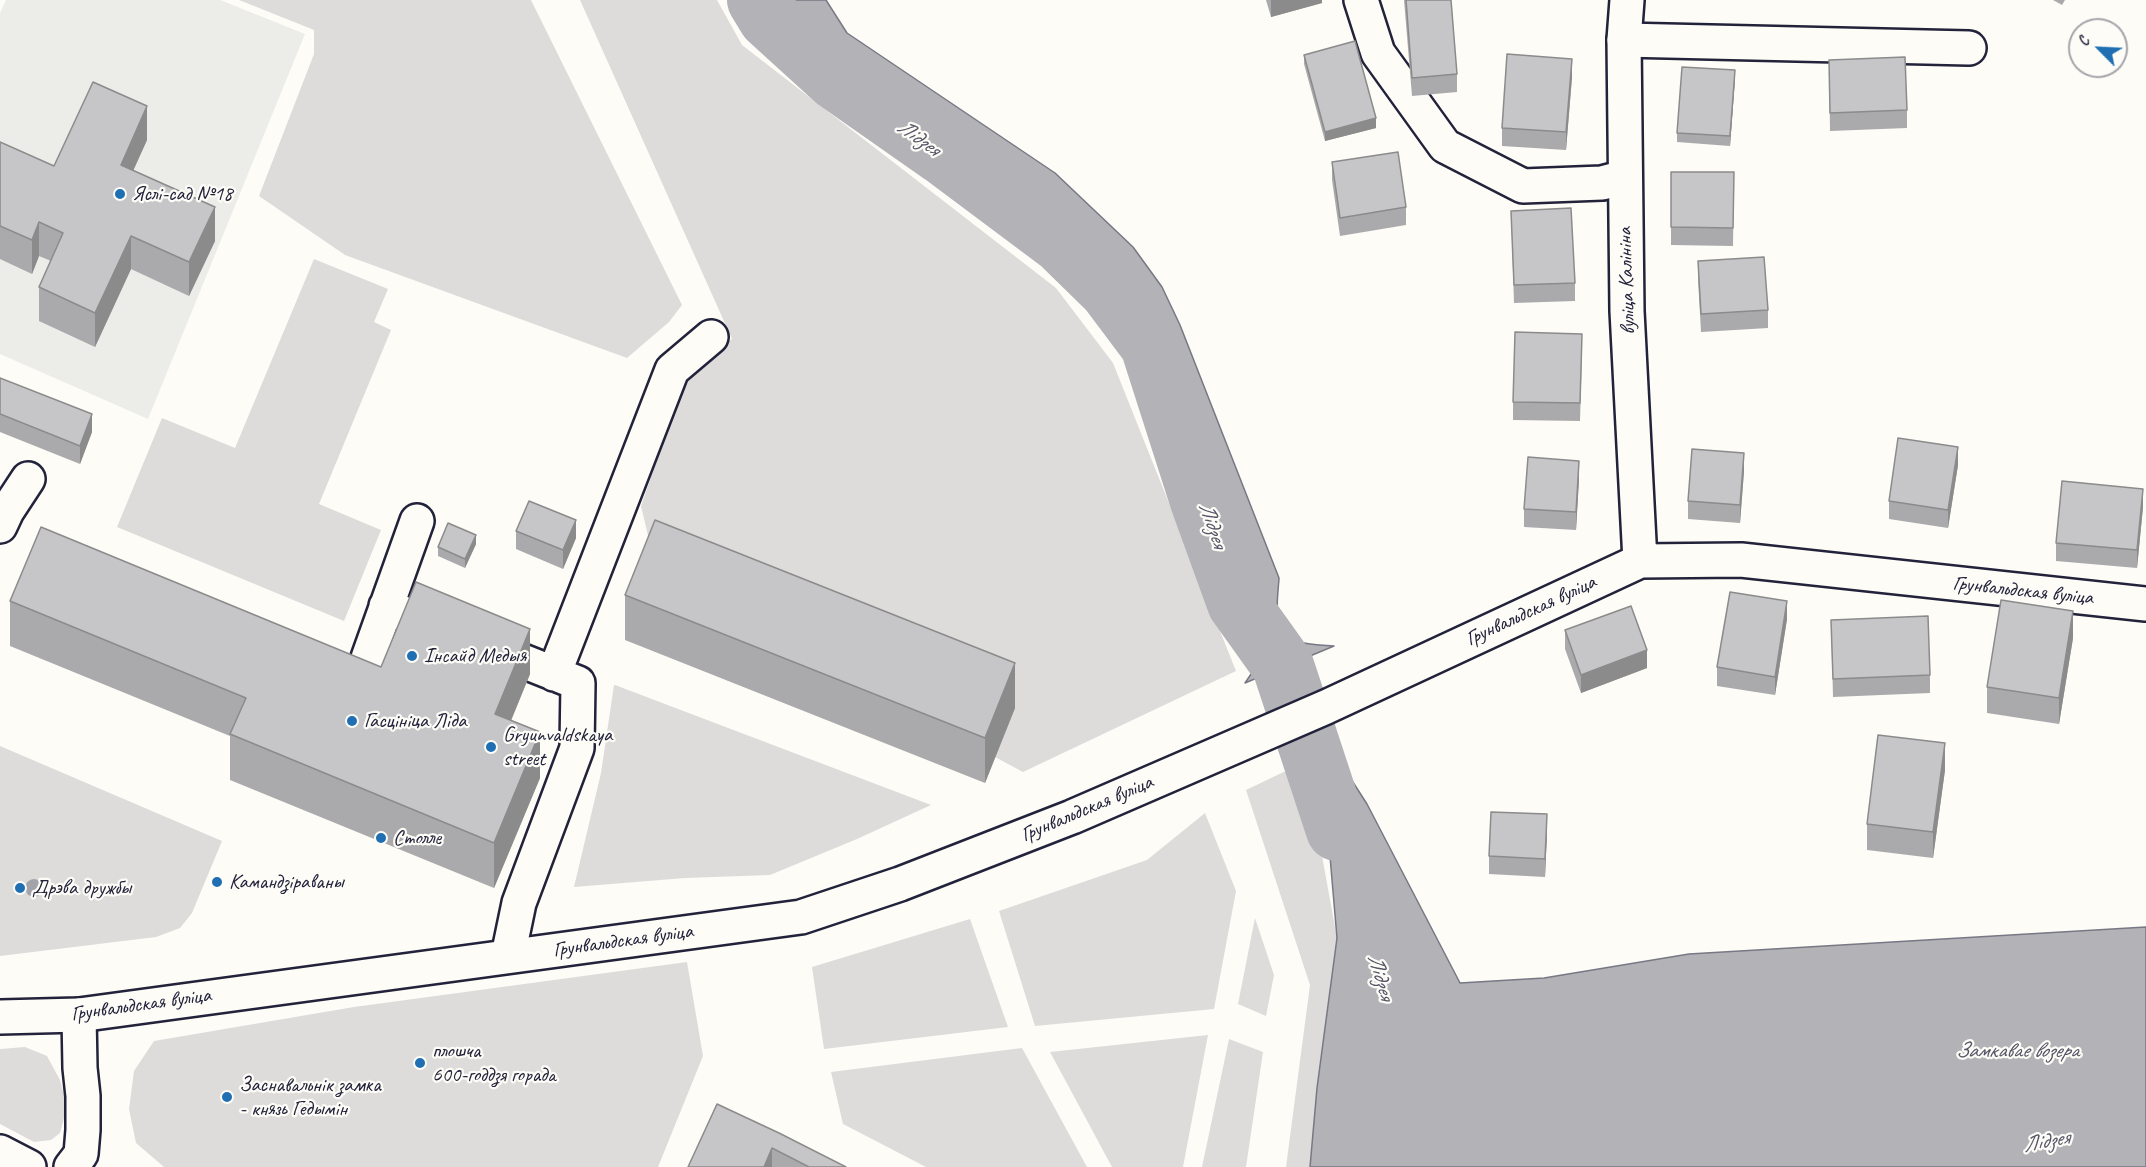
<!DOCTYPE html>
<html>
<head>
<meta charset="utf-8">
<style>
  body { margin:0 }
  #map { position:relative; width:2146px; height:1167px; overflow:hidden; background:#fdfcf7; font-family:Caveat,sans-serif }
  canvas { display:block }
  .north { position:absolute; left:2068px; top:18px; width:60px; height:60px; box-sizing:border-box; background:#fdfcf7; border:2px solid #a5a5ac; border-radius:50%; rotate:294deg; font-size:16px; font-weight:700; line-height:24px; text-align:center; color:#22223b }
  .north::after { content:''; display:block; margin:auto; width:21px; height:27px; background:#1f6fb2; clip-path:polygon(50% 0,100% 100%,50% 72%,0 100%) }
</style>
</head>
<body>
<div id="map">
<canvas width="2146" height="1167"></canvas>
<div class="north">С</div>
</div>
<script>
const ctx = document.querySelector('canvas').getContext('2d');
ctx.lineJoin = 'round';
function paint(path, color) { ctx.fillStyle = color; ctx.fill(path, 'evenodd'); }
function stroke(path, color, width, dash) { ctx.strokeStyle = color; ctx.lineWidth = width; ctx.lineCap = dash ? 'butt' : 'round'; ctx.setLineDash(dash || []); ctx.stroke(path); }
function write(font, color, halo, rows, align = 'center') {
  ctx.font = font + ' Caveat,sans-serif'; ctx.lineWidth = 4.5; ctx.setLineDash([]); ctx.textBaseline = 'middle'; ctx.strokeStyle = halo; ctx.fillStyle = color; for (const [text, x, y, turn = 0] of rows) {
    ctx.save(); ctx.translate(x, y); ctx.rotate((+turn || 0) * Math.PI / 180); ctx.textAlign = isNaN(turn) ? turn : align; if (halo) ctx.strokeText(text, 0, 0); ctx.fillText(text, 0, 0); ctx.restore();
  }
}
const built = new Path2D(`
  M6,0H220L305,34L148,419L0,354V13Z`);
const green = new Path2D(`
  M239,0H531L682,305L669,322L627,358L345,255L259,196L314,54V30Z
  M580,0H717L742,45L1056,288L1113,363L1236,671L1023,772L995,757L1014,708L655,565L641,506L687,373L732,339Z
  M314,259L388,289L374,322L391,330L319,504L381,530L344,621L117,527L162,418L235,448Z
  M614,685H615L931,805L857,839L770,875L685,878L574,887L601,773Z
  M0,746L222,841L192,913L180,928L156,937L0,956Z
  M1292,768L1316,823L1337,938L1317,1088L1310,1167H1286L1310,985L1246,790Z
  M1205,813L1236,891L1214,1009L1035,1026L999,911L1147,860Z
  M1255,918L1274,975L1266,1016L1238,1004Z
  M970,919L1008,1027L824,1049L812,967Z
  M687,962L703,1056L658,1167H164L136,1143L129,1109L134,1071L154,1041L354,1007Z
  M1208,1035L1183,1167H1112L1050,1052Z
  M1229,1039L1263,1052L1246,1167H1202Z
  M25,1047L47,1056L60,1080L67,1107L60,1133L51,1140L34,1142L0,1124V1049Z
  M1022,1048L1087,1167H926L843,1124L831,1072Z`);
const water = new Path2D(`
  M751,0H826L847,33L1055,173L1133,247L1162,287L1180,325L1279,578C1278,598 1270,635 1296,641C1308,645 1321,645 1334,646L1245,683L1264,655L1139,322L1065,239L769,28Z
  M1311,750L1333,751L1367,804L1460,983L1544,978L1689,954L2146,927V1167H1310L1317,1088L1337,938L1328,833L1308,764Z`);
const river = new Path2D(`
  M758,0L769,18L836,79L943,154L1062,243L1109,289L1151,345L1201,501L1238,603L1283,666L1337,830`);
const minor = new Path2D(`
  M1361,0L1378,53L1445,146L1523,186L1602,183L1625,177
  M1624,40L1969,48
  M0,526L7,511L28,479
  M386,606L445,630
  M490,648L578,683L577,748L519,903L508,956
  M368,658L417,521
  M554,674L672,370L711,337
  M0,1152L29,1167
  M71,1167L81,1154L83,1130V1096L80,1068L79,1015`);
const major = new Path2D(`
  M1627,0L1624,40L1627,311L1640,561
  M0,1017L79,1015L801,917L900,884L1072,817L1326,707L1640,561L1741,560L2146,604`);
const trees = [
  [34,888]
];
const wall = new Path2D(`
  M1266,0H1322V3L1271,17Z
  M1404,0H1451L1457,74V92L1412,96Z
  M2053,0H2065L2062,5Z
  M1304,55L1376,128L1325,141L1304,64Z
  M1829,60L1907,110V128L1830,131Z
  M1572,77L1566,150L1502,146V128Z
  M1735,79L1730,146L1677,142V133Z
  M147,140L133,170L215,241L189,296L131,269L95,347L39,321V287L51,261L39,256L32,274L0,259V142L54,166Z
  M1332,162L1406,207V225L1340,236L1332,180Z
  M1671,172H1734L1733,246L1671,245Z
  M1511,211L1575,283V301L1514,303Z
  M1698,261L1768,310V328L1701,332L1698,279Z
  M1582,352L1580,421L1513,420V402Z
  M0,378L92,432L80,464L0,432Z
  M1958,465L1948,528L1889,519V501Z
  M1744,471L1740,523L1688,519V501Z
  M1579,479L1576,530L1524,527V509Z
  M2143,507L2137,568L2056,561V543Z
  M516,531L576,538L563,569L516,549Z
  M476,544L465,568L438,556V547Z
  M625,595L1015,708L985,783L625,640Z
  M10,601L381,667L530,674L511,721L540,778L494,888L230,780V736L10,646Z
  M1787,619L1775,695L1717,686V667Z
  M1831,620L1930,675V693L1833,697Z
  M1565,630L1647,668L1581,693L1565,649Z
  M2073,638L2059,724L1987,713V687Z
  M1945,770L1933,858L1867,850V824Z
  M1547,832L1545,877L1489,874V856Z
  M717,1104L846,1167H688Z`);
const shadedWall = new Path2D(`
  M1271,0H1322V3L1271,17Z
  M1572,59V77L1566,150V132Z
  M1735,70V79L1730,146V136Z
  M147,106V140L121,198V165Z
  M1376,118V128L1325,141V132Z
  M215,207V241L189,296V262Z
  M39,222V256L32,274V240Z
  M131,236V269L95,347V313Z
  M92,414V432L80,464V446Z
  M1958,447V465L1948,528V510Z
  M1744,453V471L1740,523V505Z
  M1579,461V479L1576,530V512Z
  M2143,489V507L2137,568V550Z
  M576,520V538L563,569V550Z
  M476,535V544L465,568V559Z
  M1787,601V619L1775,695V677Z
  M2073,611V638L2059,724V698Z
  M530,629V674L495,759V714Z
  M1647,650V668L1581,693V675Z
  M1015,663V708L985,783V738Z
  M540,732V778L494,888V843Z
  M1945,743V770L1933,858V832Z
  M1547,814V832L1545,877V859Z
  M772,1148V1167H764Z`);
const building = new Path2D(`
  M1406,0H1451L1457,74L1412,78Z
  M1355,41L1376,118L1325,132L1304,55Z
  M1507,54L1572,59L1566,132L1502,128Z
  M1905,57L1907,110L1830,113L1829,60Z
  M1682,67L1735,70L1730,136L1677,133Z
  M93,82L147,106L121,165L215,207L189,262L131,236L95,313L39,287L63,233L39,222L32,240L0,226V142L54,166Z
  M1398,152L1406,207L1340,218L1332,162Z
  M1671,172H1734L1733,228L1671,227Z
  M1571,208L1575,283L1514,285L1511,211Z
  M1764,257L1768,310L1701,314L1698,261Z
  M1515,332L1582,334L1580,403L1513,402Z
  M0,378L92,414L80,446L0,414Z
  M1898,438L1958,447L1948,510L1889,501Z
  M1692,449L1744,453L1740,505L1688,501Z
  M1528,457L1579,461L1576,512L1524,509Z
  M2062,481L2143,489L2137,550L2056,543Z
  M529,501L576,520L563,550L516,531Z
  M655,520L1015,663L985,738L625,595Z
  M448,523L476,535L465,559L438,547Z
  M41,527L381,667L416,582L530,629L495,714L540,732L494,843L230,734L246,698L10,601Z
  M1730,592L1787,601L1775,677L1717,667Z
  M2001,600L2073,611L2059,698L1987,687Z
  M1631,606L1647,650L1581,675L1565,630Z
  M1928,616L1930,675L1833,679L1831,620Z
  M1878,735L1945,743L1933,832L1867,824Z
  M1491,812L1547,814L1545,859L1489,856Z
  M717,1104L779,1133L846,1167H809L772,1148L764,1167H688Z`);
const markers = [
  [120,194,6,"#1f6fb2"],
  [412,656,6,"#1f6fb2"],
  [352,721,6,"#1f6fb2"],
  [491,747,6,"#1f6fb2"],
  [381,838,6,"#1f6fb2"],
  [217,882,6,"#1f6fb2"],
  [20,888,6,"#1f6fb2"],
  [420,1063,6,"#1f6fb2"],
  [227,1097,6,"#1f6fb2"]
];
const poiNames = [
  ["Яслі-сад №18",132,194],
  ["Інсайд Медыя",424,656],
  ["Гасцініца Ліда",364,721],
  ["Gryunvaldskaya",503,735],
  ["street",503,759],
  ["Столле",393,838],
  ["Камандзіраваны",229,882],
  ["Дрэва дружбы",32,888],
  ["плошча",432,1051],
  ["600-годдзя горада",432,1075],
  ["Заснавальнік замка",239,1085],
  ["- князь Гедымін",239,1109]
];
const streetNames = [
  ["вуліца Калініна",1627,281,-92],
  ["Грунвальдская вуліца",2023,591,6],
  ["Грунвальдская вуліца",1531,611,-25],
  ["Грунвальдская вуліца",1087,809,-23],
  ["Грунвальдская вуліца",623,941,-8],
  ["Грунвальдская вуліца",141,1005,-8]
];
const waterNames = [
  ["Лідзея",918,138,36],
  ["Лідзея",1212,525,71],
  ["Лідзея",1380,977,74],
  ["Замкавае возера",2017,1051],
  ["Лідзея",2046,1142,-10]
];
paint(built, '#ecece9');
paint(green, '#dddcdb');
paint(water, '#b2b2b7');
stroke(water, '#787885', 1.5);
stroke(river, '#b2b2b7', 62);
stroke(minor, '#22223b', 38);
stroke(major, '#22223b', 38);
stroke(minor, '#fdfcf7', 33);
stroke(major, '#fdfcf7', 33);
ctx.fillStyle = '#a3a3aa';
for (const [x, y] of trees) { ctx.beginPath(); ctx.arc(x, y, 9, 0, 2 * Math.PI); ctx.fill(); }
paint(wall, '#aaaaac');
paint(shadedWall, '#8b8b8c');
paint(building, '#c6c6c8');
stroke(building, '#8b8b8c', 1.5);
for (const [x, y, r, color] of markers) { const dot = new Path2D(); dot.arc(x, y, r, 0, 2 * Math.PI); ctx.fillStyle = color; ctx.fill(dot); stroke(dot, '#fdfcf7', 2); }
write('21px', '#22223b', '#fdfcf7', poiNames, 'left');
write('21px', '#22223b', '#fdfcf7', streetNames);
write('italic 22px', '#545466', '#fdfcf7', waterNames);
</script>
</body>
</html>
